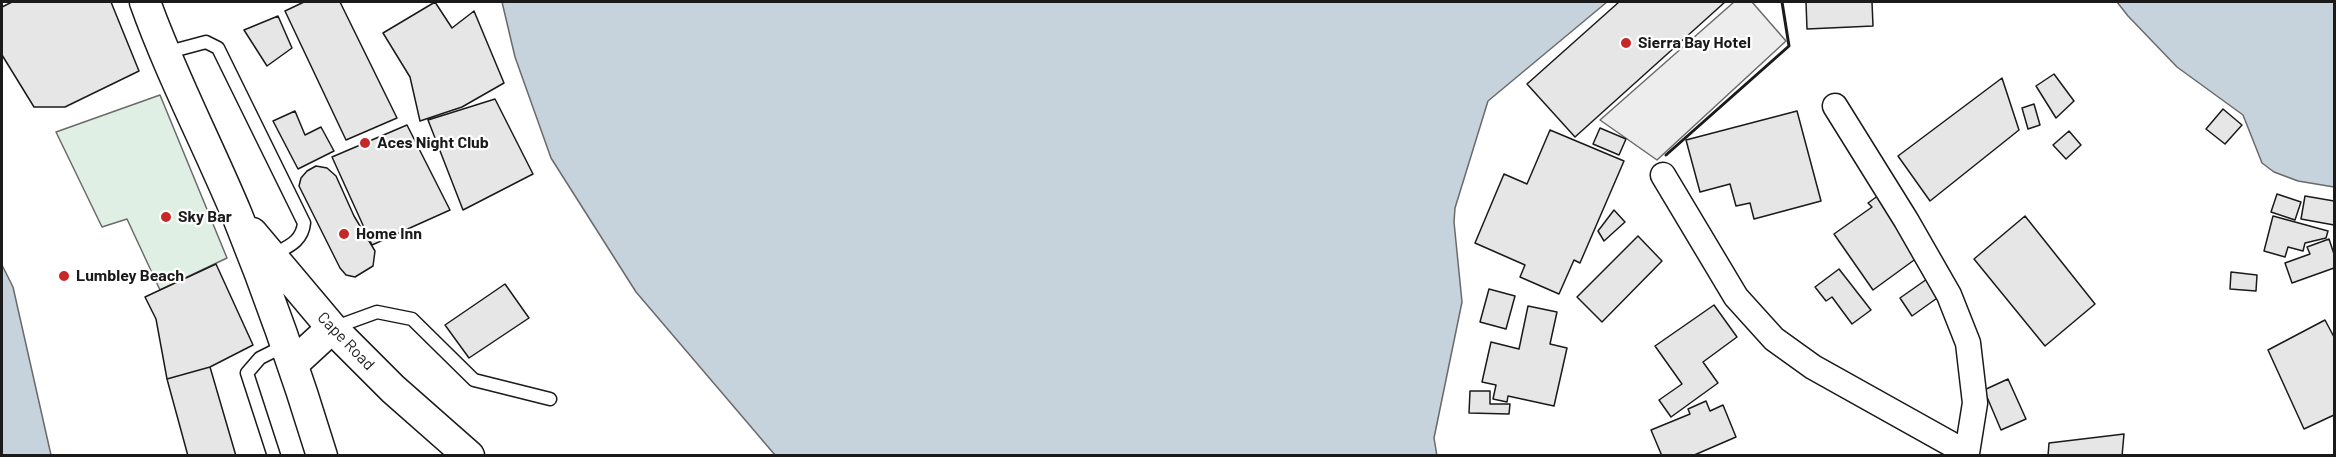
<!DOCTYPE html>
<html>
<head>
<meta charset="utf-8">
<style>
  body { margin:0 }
  #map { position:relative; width:2336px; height:457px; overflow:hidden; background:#fff; font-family:Barlow,sans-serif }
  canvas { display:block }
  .frame { position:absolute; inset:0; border:3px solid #1a1a1a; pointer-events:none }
</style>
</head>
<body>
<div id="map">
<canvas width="2336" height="457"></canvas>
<div class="frame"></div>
</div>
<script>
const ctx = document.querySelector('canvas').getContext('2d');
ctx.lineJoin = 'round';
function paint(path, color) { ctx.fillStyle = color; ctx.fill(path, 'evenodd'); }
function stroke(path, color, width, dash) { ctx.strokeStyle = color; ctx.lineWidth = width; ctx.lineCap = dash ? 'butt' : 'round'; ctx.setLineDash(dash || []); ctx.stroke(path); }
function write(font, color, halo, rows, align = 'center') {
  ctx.font = font + ' Barlow,sans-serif'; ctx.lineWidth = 4.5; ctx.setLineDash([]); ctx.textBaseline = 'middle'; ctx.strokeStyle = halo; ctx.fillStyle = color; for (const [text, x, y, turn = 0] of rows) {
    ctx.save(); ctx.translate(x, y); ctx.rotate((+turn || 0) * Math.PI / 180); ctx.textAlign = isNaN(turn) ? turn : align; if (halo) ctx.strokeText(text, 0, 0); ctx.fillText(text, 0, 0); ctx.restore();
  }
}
const green = new Path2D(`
  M160,95L227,258L160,290L127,219L102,227L56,132Z`);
const parking = new Path2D(`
  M1734,2H1752L1786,41L1657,160L1600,120Z`);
const water = new Path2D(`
  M502,2H1607L1488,101L1455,208L1454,222L1462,302L1434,438L1437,456L775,455L636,292L551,158L515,57Z
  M2117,2H2334V187L2298,181L2274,172L2262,163L2243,115L2177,67L2128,16Z
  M2,265L13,287L51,455H2Z`);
const building = new Path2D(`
  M12,2H111L139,71L65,107H34L2,55V7Z
  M304,2H340L397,118L346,140L285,11Z
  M435,2L452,28L474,11L504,83L462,107L420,121L410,77L383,33Z
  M1619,2H1725L1575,137L1527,84Z
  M1806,2H1872L1873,26L1807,29Z
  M278,16L292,48L267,66L244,30Z
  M2054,74L2074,101L2056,118L2036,86Z
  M2002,78L2019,130L1930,201L1898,156Z
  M495,99L533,174L463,210L428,120Z
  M2034,104L2040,125L2028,129L2022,108Z
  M2223,109L2242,125L2225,144L2206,129Z
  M295,111L305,135L321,127L334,151L298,169L273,121Z
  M1797,111L1821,201L1754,219L1750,203L1736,206L1730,184L1700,192L1686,140Z
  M407,125L450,210L372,245L332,157Z
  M1600,128L1626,139L1619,155L1593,144Z
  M1550,130L1624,161L1580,263L1574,260L1559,294L1520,277L1525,265L1475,243L1504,174L1527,184Z
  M2069,131L2081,145L2066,159L2053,145Z
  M316,166L327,168L336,176L354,216L375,251L373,266L355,277L346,275L340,268L299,186L301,178L307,171Z
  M2277,194L2301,202L2295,220L2271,212Z
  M1879,195L1921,255L1873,290L1834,234L1872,207L1868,203Z
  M2305,196L2334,201V225L2301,219Z
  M1614,210L1625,222L1604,241L1598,231Z
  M2025,216L2095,304L2045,346L1974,259Z
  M2273,216L2328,231L2326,238L2305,243L2303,251L2288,247L2285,257L2264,251Z
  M1638,236L1662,261L1602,322L1577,297Z
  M2329,239L2334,254V268L2292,283L2285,263L2310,254L2307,247Z
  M216,264L253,345L210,367L167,379L156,319L145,297Z
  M1839,269L1871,310L1852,324L1832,297L1826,301L1815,287Z
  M2231,272L2257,275L2256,291L2230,289Z
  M1927,279L1940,296L1912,316L1900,298Z
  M505,284L529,318L469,358L445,325Z
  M1489,289L1515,296L1506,329L1480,322Z
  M1714,305L1737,337L1703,362L1718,383L1671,417L1659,400L1682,384L1655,346Z
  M1528,306L1557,312L1550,344L1567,348L1554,406L1508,396L1507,402L1493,399L1496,385L1482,382L1491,342L1519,349Z
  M2325,320L2334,337V415L2304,429L2268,350Z
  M210,367L236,456H188L167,379Z
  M2008,379L2026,419L2001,430L1984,390Z
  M1470,391H1490V404H1510L1509,414L1469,413Z
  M1706,401L1710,411L1723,405L1736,437L1692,456H1662L1651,430L1690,414L1688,409Z
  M2124,434L2122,456H2048L2049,443Z`);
const service = new Path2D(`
  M165,53L206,42L218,48L304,223C302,243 286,247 271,256
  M333,328L377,312L412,319L474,380L550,399
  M274,456L247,373L260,358L286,345`);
const minor = new Path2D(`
  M1835,106L1906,220L1949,295L1968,343L1975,403L1967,453
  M1663,175L1736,297L1774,339L1813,367L1967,453V456`);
const tertiary = new Path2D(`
  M145,2C171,75 207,143 237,215C269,294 297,374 322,456
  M252,233L332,328L393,389L469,456
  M294,363L332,328`);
const wall = new Path2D(`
  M1666,155L1789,46L1782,2`);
const markers = [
  [1626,43,6,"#c62828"],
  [365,143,6,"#c62828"],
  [166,217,6,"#c62828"],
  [344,234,6,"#c62828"],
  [64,276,6,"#c62828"]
];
const poiNames = [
  ["Sierra Bay Hotel",1638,43],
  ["Aces Night Club",377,143],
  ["Sky Bar",178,217],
  ["Home Inn",356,234],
  ["Lumbley Beach",76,276]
];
const streetNames = [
  ["Cape Road",346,341,46]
];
paint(green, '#e0efe3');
stroke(green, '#6a6a6a', 1.5);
paint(parking, '#ededed');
stroke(parking, '#6a6a6a', 1.5);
paint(water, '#c6d2dc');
stroke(water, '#6a6a6a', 1.5);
paint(building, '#e6e6e6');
stroke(building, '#1a1a1a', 1.5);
stroke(service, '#1a1a1a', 15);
stroke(minor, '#1a1a1a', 27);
stroke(tertiary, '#1a1a1a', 33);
stroke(service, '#fff', 12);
stroke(minor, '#fff', 24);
stroke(tertiary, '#fff', 30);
stroke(wall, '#1a1a1a', 3);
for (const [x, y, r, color] of markers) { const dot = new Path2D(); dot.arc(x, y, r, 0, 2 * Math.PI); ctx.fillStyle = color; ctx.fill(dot); stroke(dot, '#fff', 2); }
write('bold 16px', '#1a1a1a', '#fff', poiNames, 'left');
write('16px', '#1a1a1a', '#fff', streetNames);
</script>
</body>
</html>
